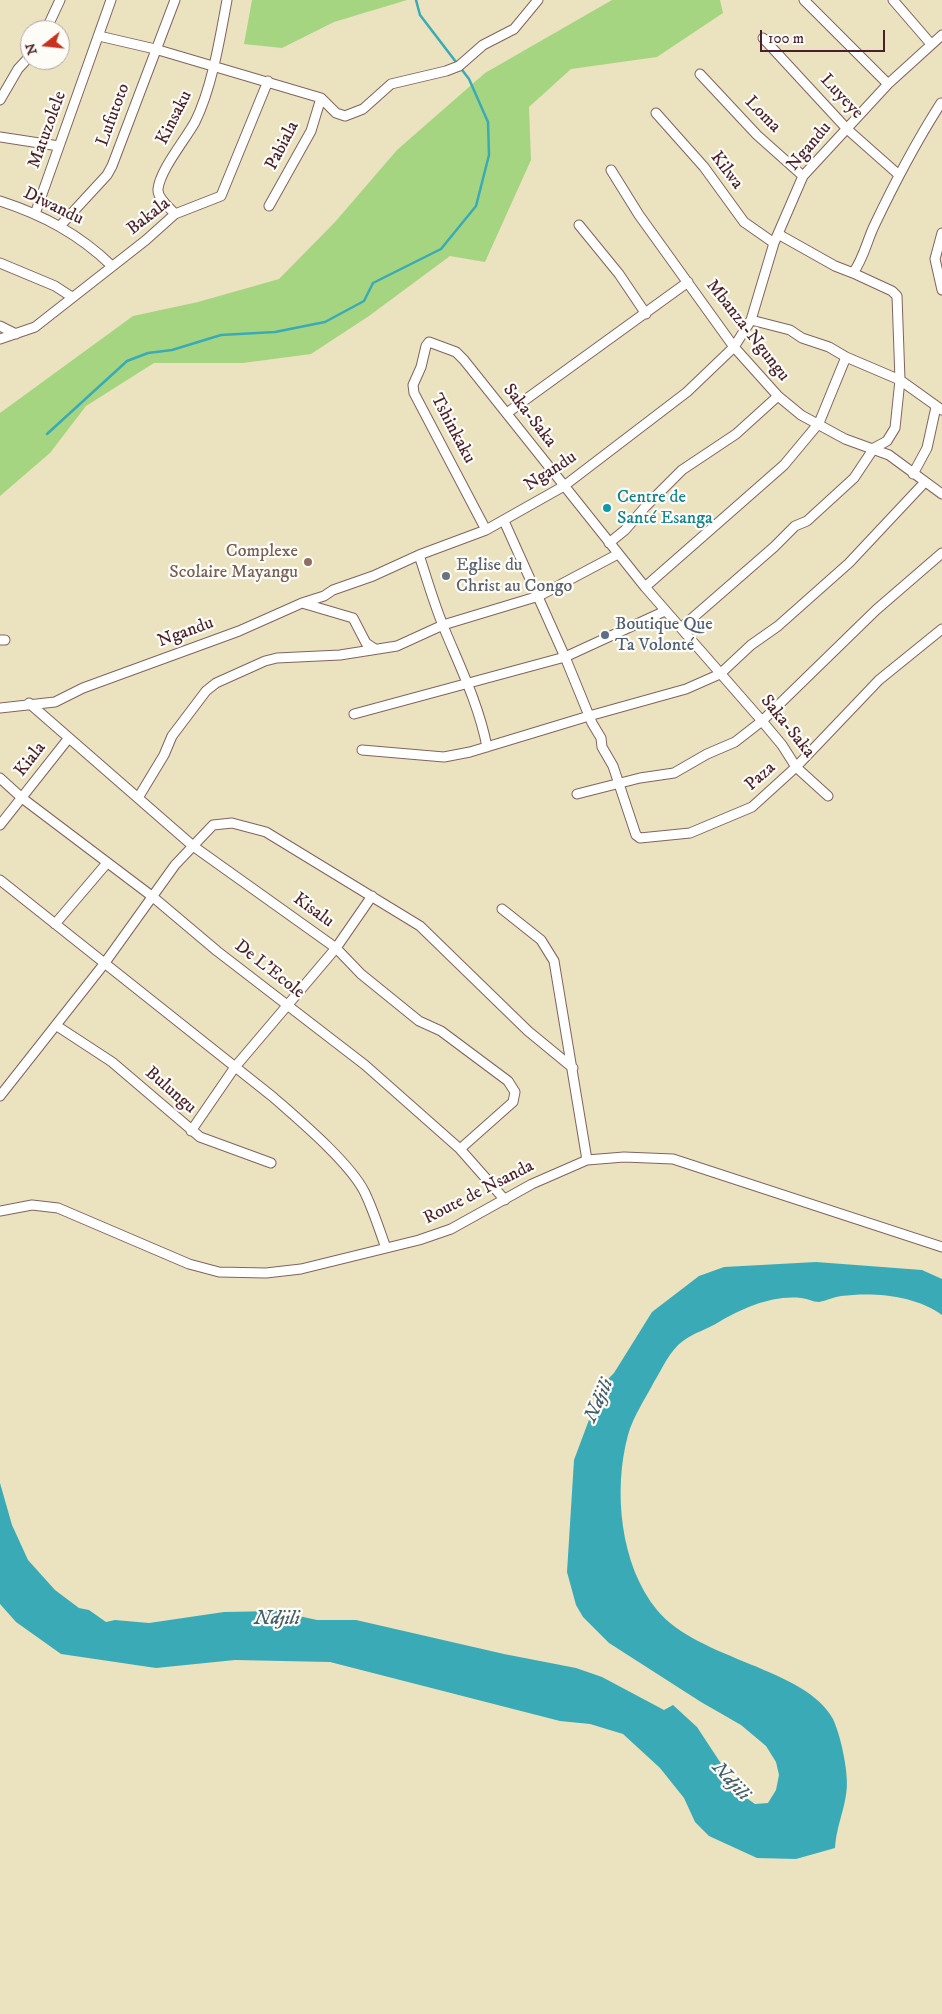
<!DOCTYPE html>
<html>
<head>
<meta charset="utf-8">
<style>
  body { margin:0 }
  #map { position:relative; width:942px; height:2014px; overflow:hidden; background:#ebe2c0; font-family:"IM FELL DW Pica",serif }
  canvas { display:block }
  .north { position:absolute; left:20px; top:20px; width:50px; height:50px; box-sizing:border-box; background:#fdfcf7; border:1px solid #b5a4a5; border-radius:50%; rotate:254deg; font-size:14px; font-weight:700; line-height:20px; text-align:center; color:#4a1f2b }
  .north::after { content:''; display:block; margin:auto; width:18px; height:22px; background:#c8321e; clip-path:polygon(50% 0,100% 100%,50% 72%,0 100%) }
  .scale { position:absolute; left:760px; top:30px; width:125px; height:22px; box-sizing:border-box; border:2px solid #4a1f2b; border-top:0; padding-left:6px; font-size:15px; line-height:18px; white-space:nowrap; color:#4a1f2b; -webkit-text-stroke:4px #fdfcf7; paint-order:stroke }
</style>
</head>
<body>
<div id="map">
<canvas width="942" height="2014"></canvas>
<div class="north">N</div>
<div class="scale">100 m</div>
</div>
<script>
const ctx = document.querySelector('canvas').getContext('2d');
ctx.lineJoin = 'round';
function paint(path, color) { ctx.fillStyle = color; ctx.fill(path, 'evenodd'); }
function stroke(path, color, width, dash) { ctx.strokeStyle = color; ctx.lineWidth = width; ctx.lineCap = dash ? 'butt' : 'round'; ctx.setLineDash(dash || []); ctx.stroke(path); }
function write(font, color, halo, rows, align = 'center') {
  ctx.font = font + ' "IM FELL DW Pica",serif'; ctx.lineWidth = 4.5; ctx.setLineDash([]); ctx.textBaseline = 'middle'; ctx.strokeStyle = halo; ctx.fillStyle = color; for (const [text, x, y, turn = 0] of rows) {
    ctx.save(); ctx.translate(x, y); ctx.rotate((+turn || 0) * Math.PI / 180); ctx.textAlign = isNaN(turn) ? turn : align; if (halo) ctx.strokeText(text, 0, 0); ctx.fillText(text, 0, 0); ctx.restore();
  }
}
const green = new Path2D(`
  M252,0H407L334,22L282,48L244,44Z
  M612,0H720L723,13L657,57L571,69L529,107L531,160L485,262L450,256L369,316L311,354L243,363H154L86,406L50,453L0,496V413L133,316L198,302L279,279L335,222L397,150L485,73Z`);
const water = new Path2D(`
  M816,1262L922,1270L942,1279V1315C915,1295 873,1292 841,1296C833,1297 826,1301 819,1302C813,1302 806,1298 801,1298C772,1295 743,1308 719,1322C708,1329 693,1333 683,1341C670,1350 662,1369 654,1382C645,1399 633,1417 628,1435C613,1490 620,1565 657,1610C698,1660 806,1668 833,1719C841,1736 850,1777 846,1795C843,1814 836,1829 835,1848L796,1859L757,1858L709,1836L695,1822L684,1798L660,1768L623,1734L590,1724L560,1721L330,1662L235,1660L156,1668L61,1654L16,1622L0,1604V1483L12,1525L28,1560L55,1590L79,1608L89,1610L106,1622L115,1620L149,1623L224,1612L276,1611L317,1620H356L504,1654L576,1668L602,1677L664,1710L673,1705L697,1727L741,1794L755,1804L768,1803L776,1790L779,1775L776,1762L766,1746L741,1725L701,1702L609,1643L583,1617L576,1605L567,1572L574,1460L602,1385L614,1373L652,1312L699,1276L724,1267Z`);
const stream = new Path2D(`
  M47,434L127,361L148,353L172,350L221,335L275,332L325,322L364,301L373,283L441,249L476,206L489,155L488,122L469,79L420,15L416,0`);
const minor = new Path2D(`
  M804,0L888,84
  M893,0L931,44
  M46,30L60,0
  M99,36L155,49L321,98L336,113L345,116L363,109L391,84L446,71L459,66L483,45L514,29L538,0
  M763,38L847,129L899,175
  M700,74L757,135L803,176
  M0,100L18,69L30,56
  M656,113L704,167L744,222L774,243
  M0,137L59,146
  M611,170L639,215L734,347L778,396L801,415L845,439L889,455L942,494
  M0,201C43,215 79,234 112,266
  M269,206L311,131L321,98
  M35,214L111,0
  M175,214C169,207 157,198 158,189C160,170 185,140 195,122C212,88 220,38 227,0
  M579,225L619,274L646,314
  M60,226L107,175L112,166L175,0
  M942,233L935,259L942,290
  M778,234L835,266L853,273C864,258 867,240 875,224C895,182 916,142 941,103
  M0,263L55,286L72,297
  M751,320L790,330L802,338L829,347L846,357L900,380L942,410
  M0,326L16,334
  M0,339L35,327L146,240L175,214L221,196L268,81
  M507,413L688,282
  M913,474L927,448L936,407
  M504,521L565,657L592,723L601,738L602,747L613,766L636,835L640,838L690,833L752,807L796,767L879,680L942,629
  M486,530L414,393L413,385L421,367L426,346L429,342L456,352L464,360L645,587L762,721L782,745L796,767L828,796
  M609,543L625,530L646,506L682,470L736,434L778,396
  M419,555C427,579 434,604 444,628C460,667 479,705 487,747
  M645,587L784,465L819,423L846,357
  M302,603L353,618L366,643L375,649
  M681,628L774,547L795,526L807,521L854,478L874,448L887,441L895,428L900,380L897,296L892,291L853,273
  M0,640H5
  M29,703L193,846L336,948L361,974L419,1021L441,1031L508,1081L515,1092L513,1102L460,1149
  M0,708L55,702L83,688L239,631L302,603L324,596L333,590L373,576L419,555L486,530L564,486L687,392L734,347L751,320L774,243L803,176L888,84L942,35
  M354,714L565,657L665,611
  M362,750L444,757L470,752L589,716L686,689L720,674L751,645L778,626L849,563L925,482
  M0,778L22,798L153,897L217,951L365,1065L460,1149L505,1200
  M577,794L640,778L674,773L707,754L735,742L762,721L876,610L942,553
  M138,798L164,755L172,736L206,691L216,683L265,661L277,658L340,655L397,646L443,625L539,596L618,554
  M0,825L68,739
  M0,880L273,1097C299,1120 348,1161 364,1191C373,1209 379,1229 386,1248
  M502,909L541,940L554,961L587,1160
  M55,924L107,863
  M57,1026L112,1062L200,1137L271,1163
  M0,1096L104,964L175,865L213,825L232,823L266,832L420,926L528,1031L573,1068
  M191,1131L235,1067L336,948L372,896
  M0,1211L32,1205L58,1208L189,1264L219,1272L266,1273L301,1269L419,1240L451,1229L532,1184L587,1160L624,1157L673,1159L942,1247`);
const markers = [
  [607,508,5,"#0f9aa8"],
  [308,562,5,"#8d6e63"],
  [446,576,5,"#6b7280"],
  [605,635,5,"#5c6f8a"]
];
const streetNames = [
  ["Luyeye",841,97,47],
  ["Lufutoto",114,115,-70],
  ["Loma",762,115,46],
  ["Kinsaku",175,118,-63],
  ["Matuzolele",48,130,-70],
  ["Pabiala",283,146,-63],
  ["Ngandu",810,147,-50],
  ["Kilwa",726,171,53],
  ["Diwandu",53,207,26],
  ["Bakala",149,217,-38],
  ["Mbanza-Ngungu",747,331,52],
  ["Saka-Saka",529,416,52],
  ["Tshinkaku",452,429,62],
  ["Ngandu",551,472,-33],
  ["Ngandu",186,633,-20],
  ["Saka-Saka",787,727,51],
  ["Kiala",31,760,-52],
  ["Paza",761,777,-42],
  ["Kisalu",313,911,36],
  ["De L'Ecole",269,970,38],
  ["Bulungu",170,1091,41],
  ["Route de Nsanda",479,1193,-27]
];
const cultureNames = [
  ["Centre de",617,498],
  ["Santé Esanga",617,519]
];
const educationNames = [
  ["Complexe",298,552],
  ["Scolaire Mayangu",298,573]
];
const worshipNames = [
  ["Eglise du",456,566],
  ["Christ au Congo",456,587]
];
const serviceNames = [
  ["Boutique Que",615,625],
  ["Ta Volonté",615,646]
];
const waterNames = [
  ["Ndjili",600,1401,-66],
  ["Ndjili",277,1620],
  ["Ndjili",730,1782,47]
];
paint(green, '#a6d582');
paint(water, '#3aabb6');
stroke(stream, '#3aabb6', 2.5);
stroke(minor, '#82635f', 11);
stroke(minor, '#fff', 9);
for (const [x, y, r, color] of markers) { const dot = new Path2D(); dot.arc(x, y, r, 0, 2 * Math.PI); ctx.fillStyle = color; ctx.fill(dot); stroke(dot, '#fdfcf7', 2); }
write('18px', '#4a1f2b', '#fdfcf7', streetNames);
write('18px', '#0d838f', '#fdfcf7', cultureNames, 'left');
write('18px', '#785e54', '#fdfcf7', educationNames, 'right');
write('18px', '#5b616d', '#fdfcf7', worshipNames, 'left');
write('18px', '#4e5e75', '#fdfcf7', serviceNames, 'left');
write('italic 19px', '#435e6a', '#fdfcf7', waterNames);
</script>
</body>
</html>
